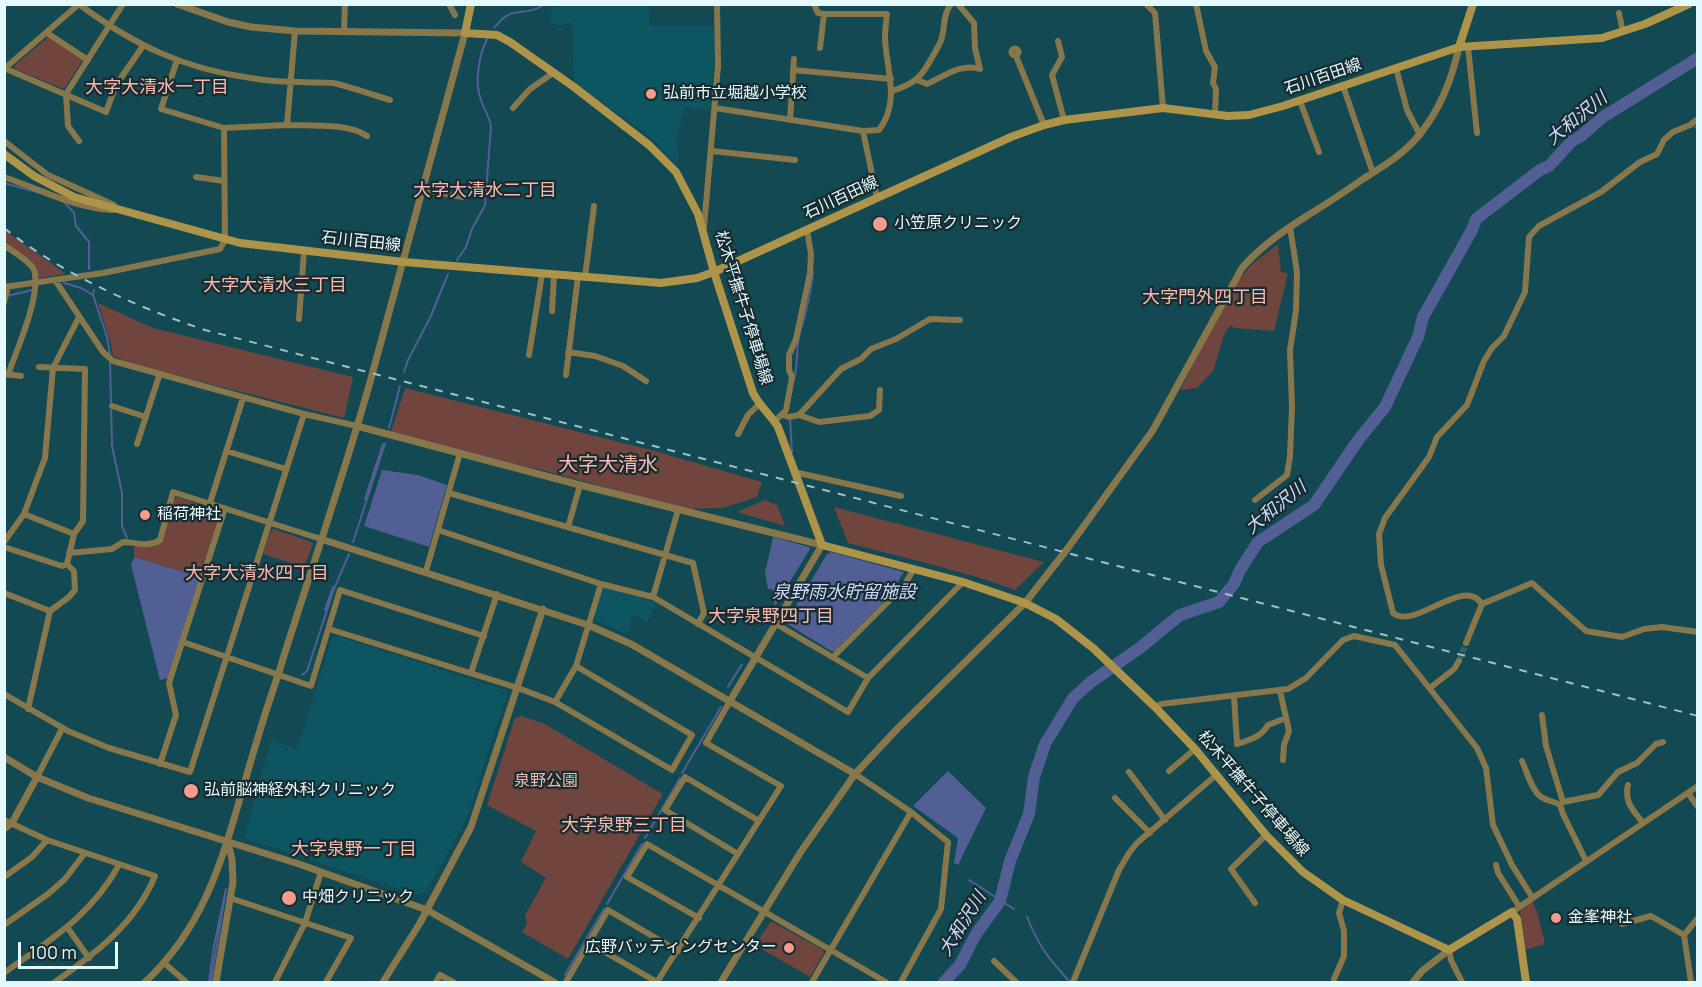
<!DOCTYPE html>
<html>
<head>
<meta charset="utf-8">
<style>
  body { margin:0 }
  #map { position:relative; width:1702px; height:987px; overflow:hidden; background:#124953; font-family:Manrope,sans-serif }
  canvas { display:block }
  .frame { position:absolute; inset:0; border:6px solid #e3f9fd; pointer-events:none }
  .scale { position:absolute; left:18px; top:942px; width:100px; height:27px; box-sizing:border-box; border:3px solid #e3f9fd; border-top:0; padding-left:8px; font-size:18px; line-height:21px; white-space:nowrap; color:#e3f9fd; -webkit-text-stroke:4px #162c30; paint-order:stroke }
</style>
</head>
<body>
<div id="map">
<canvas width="1702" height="987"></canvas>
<div class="frame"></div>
<div class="scale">100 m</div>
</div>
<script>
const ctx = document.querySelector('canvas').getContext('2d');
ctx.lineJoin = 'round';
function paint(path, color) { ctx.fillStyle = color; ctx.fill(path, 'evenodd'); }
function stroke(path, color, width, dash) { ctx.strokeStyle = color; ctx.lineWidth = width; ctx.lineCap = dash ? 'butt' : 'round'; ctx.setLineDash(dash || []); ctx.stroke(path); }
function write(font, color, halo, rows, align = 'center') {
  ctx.font = font + ' Manrope,"Noto Sans JP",sans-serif'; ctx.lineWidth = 4.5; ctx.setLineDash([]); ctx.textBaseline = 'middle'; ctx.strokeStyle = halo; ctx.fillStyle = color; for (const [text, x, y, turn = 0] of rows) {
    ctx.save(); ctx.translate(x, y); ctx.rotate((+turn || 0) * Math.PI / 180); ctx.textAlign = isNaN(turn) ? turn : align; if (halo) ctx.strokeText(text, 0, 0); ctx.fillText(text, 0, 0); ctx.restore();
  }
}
const built = new Path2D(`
  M648,4L649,26H714V64L710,111L685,107L676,143L679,155L677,166L654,140L574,82L572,23L560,26L550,23L552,7H559L561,5Z
  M605,587L651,601L657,604L646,622L634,615L627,634L595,620L594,617L603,588Z
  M337,636L505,690L507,695L467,818L426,892L416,895L244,838L271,740L297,749L332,638Z`);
const green = new Path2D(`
  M48,37L82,58V61L64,89L15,69L14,66Z
  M4,230L66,274L39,278L36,276L35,266L5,242Z
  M1278,244L1281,272L1288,273L1274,331L1233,328L1231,325L1225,332L1213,371L1197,388L1180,390L1232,290L1250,266Z
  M98,303L153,328L353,377L344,418L135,365L113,356L111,344Z
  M405,388L651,450L762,482L757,497L723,508L685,509L542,470L515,464L391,432Z
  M178,497L221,513L200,577L134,557V545L154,547L161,543L174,499Z
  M765,500L777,505L785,526L737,512Z
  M834,507L1044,562L1015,590C961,570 904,558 848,543Z
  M274,529L311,542L313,544L304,567L263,554L271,530Z
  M521,716L543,723L663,794L568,959L522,932L527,923L525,915L546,878L521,862L536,831L487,805L515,718Z
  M1532,901L1537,911L1545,944L1524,950L1520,911Z
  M771,921L823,950L824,953L810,977L755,945Z`);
const water = new Path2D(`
  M382,470L418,475L447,485L429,547L364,526Z
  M773,537L809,547L810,549L775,606L772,589H768L765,573Z
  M831,552L904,572L897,583L900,585L835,651H831L786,623L827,554Z
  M134,557L200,577L168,678L160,680L131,565Z
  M948,771L986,808L958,865L954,863L958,838L913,806Z`);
const stream = new Path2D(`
  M495,27C513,3 523,19 545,4
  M1695,127H1698
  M4,183L40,193
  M64,202L74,213L76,226L89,242V269
  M457,260L466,247L472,229L485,205L491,126C489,116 484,109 481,100C474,82 479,55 487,39
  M64,283L81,288L93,295
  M94,290L93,295L107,337L110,355
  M7,296L32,290
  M110,361L112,446L122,493V526L127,538
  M404,372L408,360L430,318L448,274
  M794,379C798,365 796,351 799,337C805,316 811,295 813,273
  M790,419L792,452
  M389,428L400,386
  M365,499L383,444
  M353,542L385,444
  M325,610L333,587
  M302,675L307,671L334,589L349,554
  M728,687L742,664
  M682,773L721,707
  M645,838L680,778
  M969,880L1014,909
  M607,904L642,844
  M1027,917C1039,947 1049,959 1070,982
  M565,975L604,909
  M209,982L214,946L226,889
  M211,982L226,889`);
const river = new Path2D(`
  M944,982L960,965L976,934L1000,901L1010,861L1029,814L1034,777L1045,744L1073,698L1091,682L1141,647L1180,615L1219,602L1234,584L1240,570L1258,542L1314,505L1359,439L1385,407L1418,337L1423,317L1472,230L1476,219L1540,170L1549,166L1572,141L1581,136L1603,117L1698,58`);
const minorTunnel = new Path2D(`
  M1459,661L1466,643`);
const minor = new Path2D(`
  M449,4L455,15
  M958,4L974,23L975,48L980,69
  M1146,4L1155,13L1163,108
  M1196,4L1206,51L1215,67L1213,83L1216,89L1215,115
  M4,5L5,4
  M80,5C134,45 184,69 251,78C267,81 284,82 301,82C311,83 323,82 333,83C352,87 372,95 390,100
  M1619,13L1623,32
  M344,30L345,4
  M47,33L88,60
  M1058,41L1062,57L1052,75L1064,120
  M1468,47L1477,133
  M820,48L824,14
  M1011.5 52a3.5 3.5 0 1 1 7 0a3.5 3.5 0 1 1-7 0Z
  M1016,56L1044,125
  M177,60L161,109L224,128L287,125L295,31
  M4,68L106,112L116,85L143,46
  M1396,68L1407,110L1420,135
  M4,69L79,4
  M793,70L891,79
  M917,80L927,84C945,76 960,63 980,69
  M1343,86L1373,173
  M892,91C917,83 922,76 934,54C937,48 941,43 942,37C945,25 943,15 951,4
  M1300,101L1319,152
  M513,108L530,89L553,73
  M715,108L863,131L879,130C901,101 886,69 885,38C885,30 886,22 887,14H824L818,13L814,4
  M790,120L794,59
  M287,125C310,126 349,123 367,136
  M863,131L877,198
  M4,141L48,175L114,205
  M79,141L68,126L66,94L123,4
  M712,151L795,160
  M4,177C40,189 74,208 112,210
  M196,177L224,181
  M424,190L463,197
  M704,227L718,66L717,4
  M4,245C12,251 28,260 33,268C44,290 16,351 8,375
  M585,277L594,206
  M55,280L103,352L113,361L304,414L357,426
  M4,287L103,273L220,249L225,240L224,128
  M4,303L8,286
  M552,311L554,275
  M299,319L304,251
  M568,352L595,356L623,366L646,381
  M529,355L542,274
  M5,374L21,376
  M566,375L578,276
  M112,406L146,417
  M783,415L789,417L799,415L841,369L861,359L871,349L896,339L930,319L960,320
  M799,415L819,422L870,416L879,410L880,390
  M775,421L786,410L792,377L789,370V355L796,339L810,273L811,254L807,230
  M738,434L748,415L759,404
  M137,444L159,376
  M226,451L286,469
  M794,472L901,496
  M449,493L693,563L704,613L698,624
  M1255,500L1287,475L1290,456L1292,407L1290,350L1296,311L1297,272L1290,227
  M210,503L243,398
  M24,514L74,534
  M568,527L580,485
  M438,530L601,584L653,597L848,712L868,678L963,582
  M4,542L24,514L45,458L53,368L79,317
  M4,547L62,566L67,564
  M69,553L112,549L123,542C136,542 149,548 160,540L173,492L321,539
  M426,571L460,453
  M4,593L50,611
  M653,597L678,510
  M1482,604C1463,575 1415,631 1393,613L1381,565L1379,534L1385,518L1429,457L1437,437L1467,405L1484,361L1492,348L1504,336L1525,292L1529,237L1539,226L1601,192L1640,162L1657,154L1664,140L1673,132L1690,125L1698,119
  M776,624L868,678
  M329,629L518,688L555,702L672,770L692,735L576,666
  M183,642L311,686L340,590L484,636
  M1466,643L1482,604L1532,583L1586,631L1622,637L1644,629L1662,627L1698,632
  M834,656L904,586L913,570
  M471,673L497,594
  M1430,688L1454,669L1459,661
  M1280,691L1289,731L1284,745L1283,760
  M4,694L68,731L109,748L190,772L304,414
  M1234,696L1237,744C1250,740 1261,737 1268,725L1286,718
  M555,702L576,666L601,584
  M1155,707L1161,704L1288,689L1306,678L1343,640L1354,636L1395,645L1477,748L1486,768L1493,825L1512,865L1532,897
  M28,709L50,611L69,597L75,590L74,571L67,564L74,534L83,521L85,369L39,367
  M1542,715L1546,746L1563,802
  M1522,761C1527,772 1532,791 1541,797C1547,801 1554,801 1560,805
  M160,764L176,715L169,683L225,508
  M1169,771L1195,749
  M1129,772L1165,820
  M855,774L911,812L948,842L941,909L901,982
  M37,777L62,729
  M1628,785C1624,802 1633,810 1643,823
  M1688,793L1698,807
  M1115,798L1150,833
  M4,820L47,840L155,876C135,924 96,953 55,982
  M738,854L665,810L685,777L759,821
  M1586,861L1563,814L1560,805L1563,802L1598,795L1618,772L1637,763L1656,744L1663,742
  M1496,865L1498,873L1519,906
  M4,877L32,857L47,840
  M230,898L351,938L326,982
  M1255,903L1231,869L1266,835
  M1512,912L1698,786
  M699,918L627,877L647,844L886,982
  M1622,924L1651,916L1684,935
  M4,925L48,894L65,879L84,854
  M67,927L89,958
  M589,943L657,982L781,786L706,743L730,701
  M1449,950L1451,960L1462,982
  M994,961L1016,982
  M164,963L186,982
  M4,973C51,939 90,917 119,865
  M1334,979L1344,956V931L1339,913L1343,900
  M275,982L305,923L321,872
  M436,982L440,975L453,982
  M566,982L608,910L678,951
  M812,982L911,812
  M1073,982L1119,870L1129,853L1137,843L1215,776
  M1691,982L1684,935L1698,918`);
const tertiary = new Path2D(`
  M357,426L580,485L822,545L730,701
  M321,539L588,625L631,644L855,774
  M4,757L37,777L88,798L299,864L427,910L554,982
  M4,829L12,823L37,777
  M145,982C205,927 223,857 245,781C255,746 266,710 278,675C309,575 344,476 372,375C404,261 435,147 465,33L295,31L251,27L228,22L177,4
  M216,982L233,882L232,859L228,843
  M383,982L420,923L471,827L543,609
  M721,982L800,853L855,774L898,728L1025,603L1068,548L1153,430L1242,268C1259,248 1280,233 1302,219C1323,206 1343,193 1363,179C1384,166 1405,153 1420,134C1441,108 1452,79 1459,47
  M1413,982L1422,971L1449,950`);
const secondary = new Path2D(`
  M471,4L465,33L497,35L510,42L574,87L649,145L676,172L698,214L714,272L753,393C760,407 771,415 778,427L822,545L963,582L1025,603L1056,619L1093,648L1155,707L1195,749L1266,835L1303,872L1343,900L1449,950L1512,912L1517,919L1526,982
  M1459,47L1473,4
  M4,154L34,176L74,197L240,243L404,262L661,283L697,278L714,272L1011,137L1044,125L1064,120L1163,108L1228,116L1249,115L1283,106L1459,47L1602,38L1645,24L1689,4`);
const rail = new Path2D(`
  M4,228C64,275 134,306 205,330L1698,716`);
const markers = [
  [651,94,6,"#f49d8c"],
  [880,224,8,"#f49d8c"],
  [145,515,6,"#f49d8c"],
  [191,791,8,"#f49d8c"],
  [289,898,8,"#f49d8c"],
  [1556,918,6,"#f49d8c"],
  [789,948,6,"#f49d8c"]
];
const streetNames = [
  ["石川百田線",1323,77,-19],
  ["石川百田線",841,198,-25],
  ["石川百田線",361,242,6],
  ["松木平撫牛子停車場線",743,308,73],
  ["松木平撫牛子停車場線",1253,794,49]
];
const poiNames = [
  ["弘前市立堀越小学校",663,94],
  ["小笠原クリニック",894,224],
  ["稲荷神社",157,515],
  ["弘前脳神経外科クリニック",204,791],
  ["中畑クリニック",302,898],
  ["金峯神社",1568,918],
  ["広野バッティングセンター",777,948,"right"]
];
const parkNames = [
  ["泉野公園",546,782]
];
const neighbourhoodNames = [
  ["大字大清水一丁目",157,88],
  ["大字大清水二丁目",485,191],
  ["大字大清水三丁目",275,286],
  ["大字門外四丁目",1205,298],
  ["大字大清水四丁目",257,574],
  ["大字泉野四丁目",771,617],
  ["大字泉野三丁目",624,826],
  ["大字泉野一丁目",354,850]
];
const waterNames = [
  ["大和沢川",1577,119,-39],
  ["大和沢川",1276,508,-39],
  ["泉野雨水貯留施設",844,593],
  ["大和沢川",963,924,-58]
];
const quarterNames = [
  ["大字大清水",608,465]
];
paint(built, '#0d5561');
paint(green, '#6f453d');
paint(water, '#515f94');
stroke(stream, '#515f94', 2);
stroke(river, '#515f94', 12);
stroke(minorTunnel, '#31636c', 6, [6, 3]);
stroke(minor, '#87774a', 6);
stroke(tertiary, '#87774a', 7);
stroke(secondary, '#ad9449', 8);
stroke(rail, '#9fbfc5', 2, [8, 8]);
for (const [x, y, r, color] of markers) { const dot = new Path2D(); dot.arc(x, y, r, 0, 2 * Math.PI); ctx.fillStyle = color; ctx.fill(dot); stroke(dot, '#162c30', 2); }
write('16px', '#e3f9fd', '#162c30', streetNames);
write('16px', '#e3f9fd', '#162c30', poiNames, 'left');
write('16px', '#f4b9ad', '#162c30', parkNames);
write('18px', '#fcb9ac', '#162c30', neighbourhoodNames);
write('italic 18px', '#d0dafb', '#162c30', waterNames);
write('20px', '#fcb9ac', '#162c30', quarterNames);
</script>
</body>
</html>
